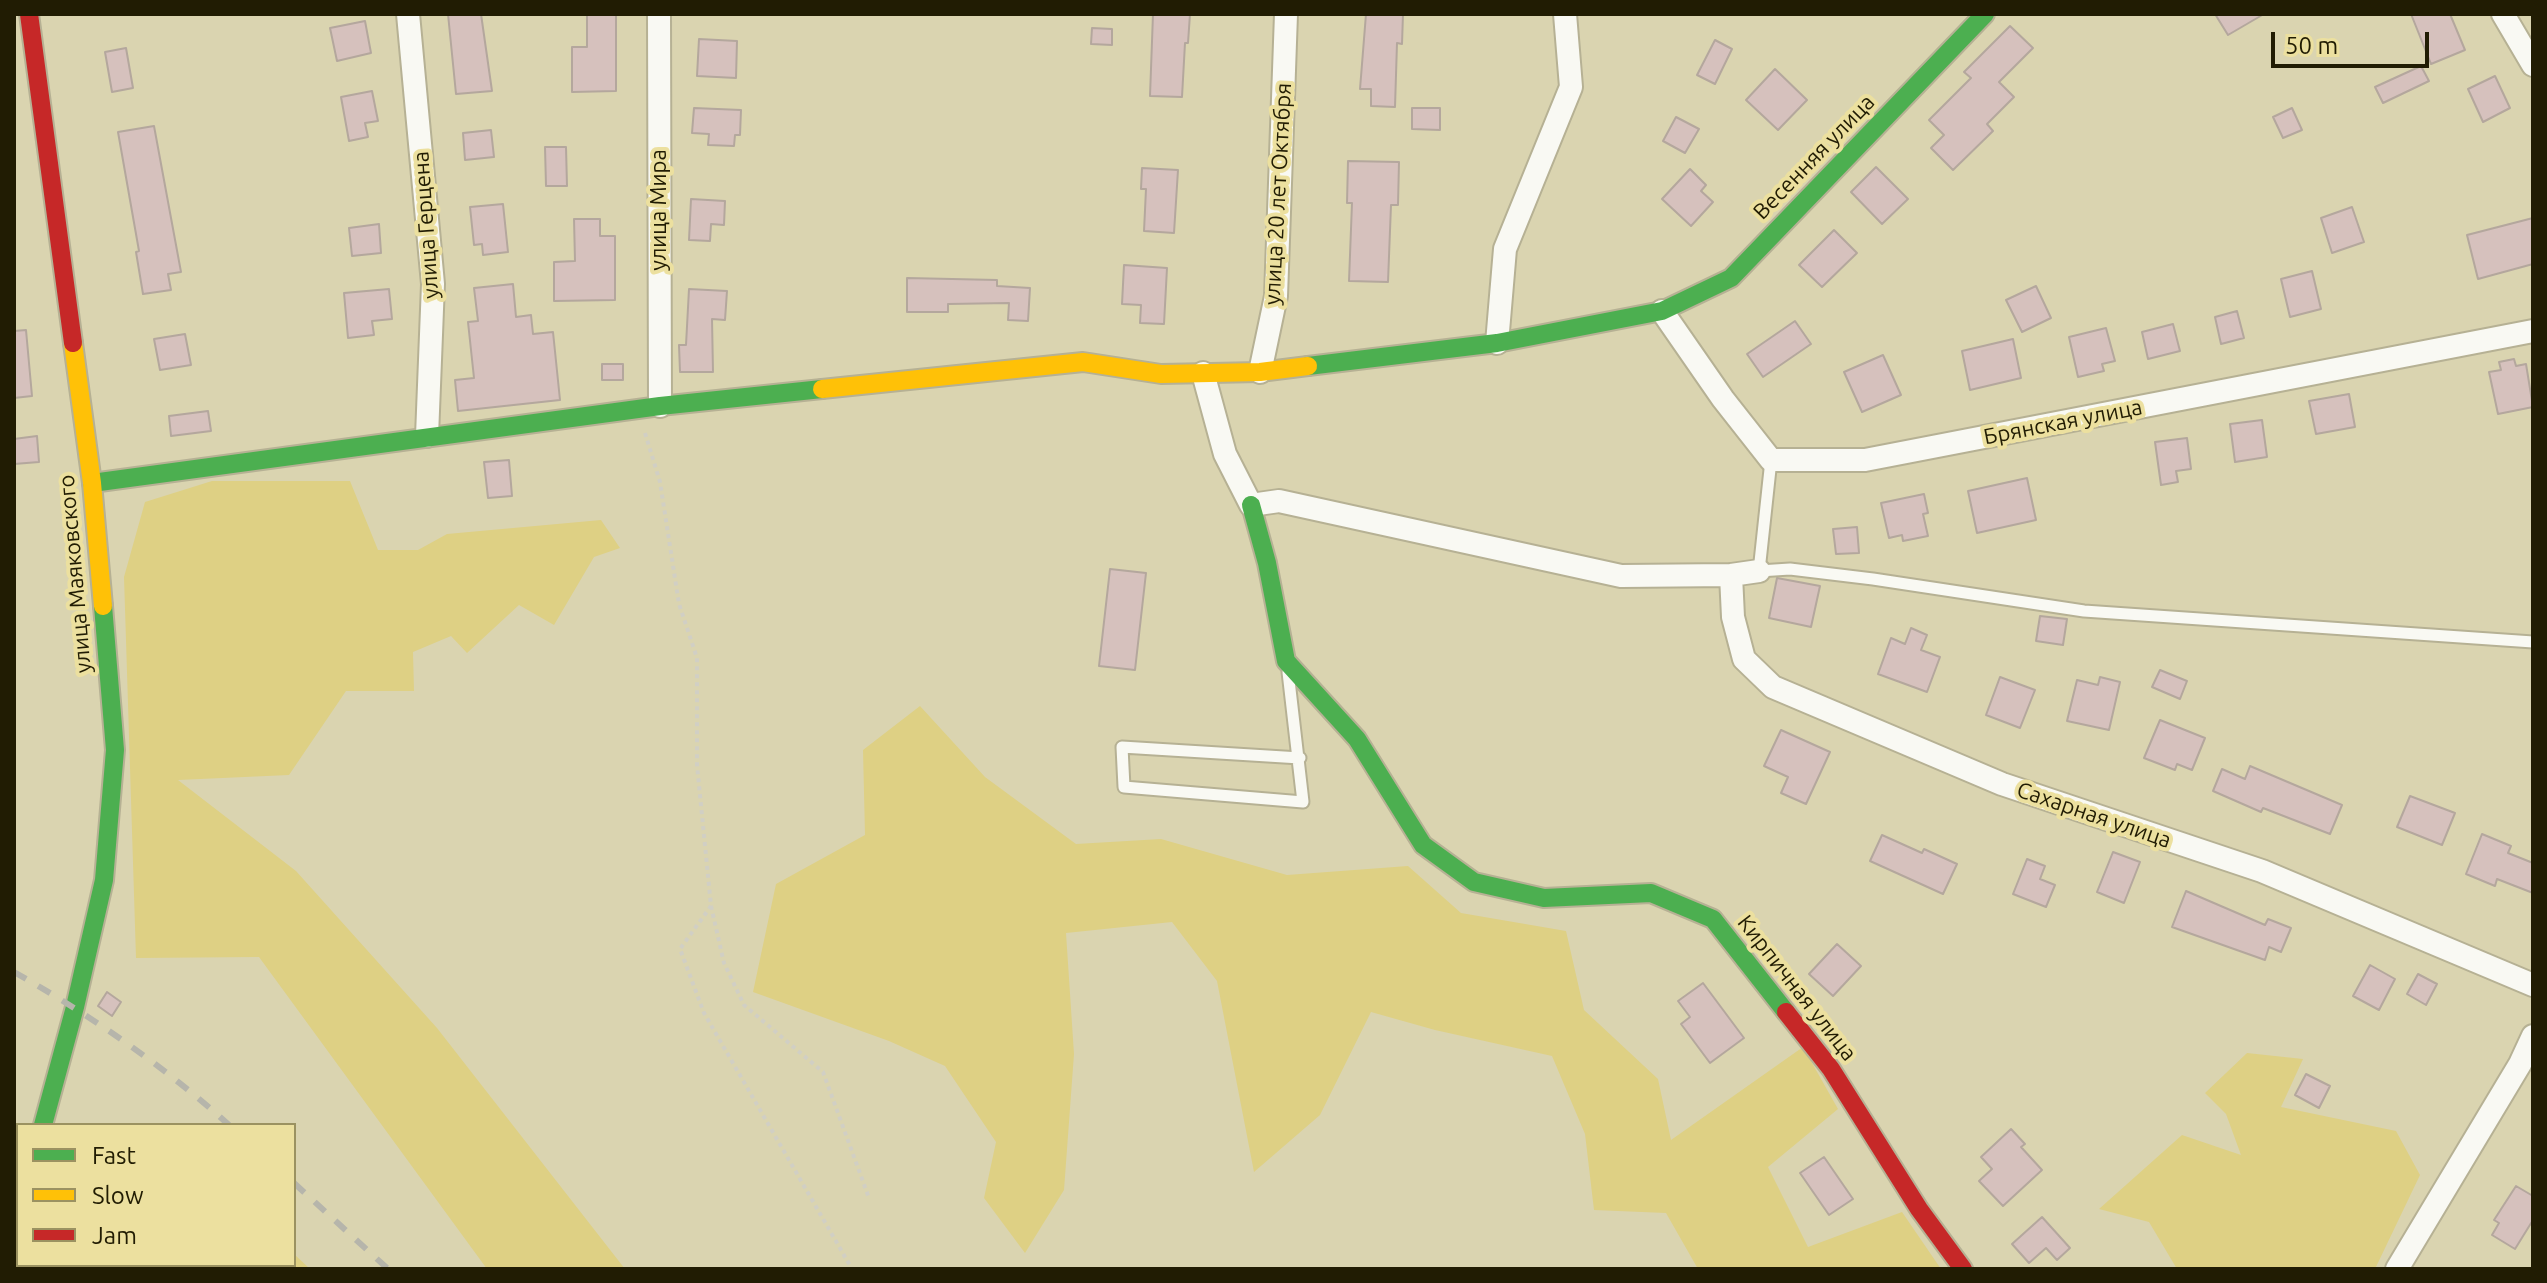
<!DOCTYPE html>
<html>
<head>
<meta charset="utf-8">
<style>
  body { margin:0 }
  #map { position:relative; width:2547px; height:1283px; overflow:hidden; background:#dad4b0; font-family:Ubuntu,sans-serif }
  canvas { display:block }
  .frame { position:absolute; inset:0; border:16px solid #211c03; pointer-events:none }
  .legend { position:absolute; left:16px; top:1123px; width:280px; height:144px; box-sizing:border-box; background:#ece09f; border:2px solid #9b9261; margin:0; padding:10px 14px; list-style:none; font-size:24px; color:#211c03 }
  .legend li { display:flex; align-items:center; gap:16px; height:40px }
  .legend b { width:40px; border:2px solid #9b9261 }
  .scale { position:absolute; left:2271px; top:32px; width:158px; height:36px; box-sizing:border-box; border:4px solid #211c03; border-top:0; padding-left:10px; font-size:24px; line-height:28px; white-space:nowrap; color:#211c03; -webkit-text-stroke:6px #ece09f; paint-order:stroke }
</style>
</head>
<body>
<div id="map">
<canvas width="2547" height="1283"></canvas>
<div class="frame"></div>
<ul class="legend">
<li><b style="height:10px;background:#4caf50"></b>Fast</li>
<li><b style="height:10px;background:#ffc107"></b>Slow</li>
<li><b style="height:10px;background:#c62828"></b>Jam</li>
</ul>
<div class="scale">50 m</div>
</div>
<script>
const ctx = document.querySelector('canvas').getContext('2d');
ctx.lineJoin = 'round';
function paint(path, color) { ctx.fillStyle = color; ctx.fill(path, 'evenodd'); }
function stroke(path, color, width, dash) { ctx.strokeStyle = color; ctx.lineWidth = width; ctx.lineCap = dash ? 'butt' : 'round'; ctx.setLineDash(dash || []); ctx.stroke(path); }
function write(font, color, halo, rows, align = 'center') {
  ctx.font = font + ' Ubuntu,sans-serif'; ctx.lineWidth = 8; ctx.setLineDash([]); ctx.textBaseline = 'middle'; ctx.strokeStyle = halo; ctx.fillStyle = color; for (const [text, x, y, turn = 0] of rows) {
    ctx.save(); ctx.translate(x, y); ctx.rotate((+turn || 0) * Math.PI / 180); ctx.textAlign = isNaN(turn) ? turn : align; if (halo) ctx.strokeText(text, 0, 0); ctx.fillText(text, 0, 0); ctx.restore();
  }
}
const green = new Path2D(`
  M212,481H350L378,550H418L447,534L601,520L620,548L594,557L554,625L519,605L467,653L451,636L413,652L414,691H346L289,775L178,780L296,871L437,1028L625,1269H487L259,957L136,958L124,577L145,502Z
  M920,706L985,777L1076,844L1161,839L1287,875L1408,866L1461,913L1566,931L1584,1010L1658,1079L1671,1140L1803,1047L1838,1109L1768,1167L1808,1247L1902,1212L1941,1269H1698L1666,1213L1594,1210L1585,1134L1552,1056L1435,1030L1371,1012L1320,1115L1254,1172L1217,981L1172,922L1066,933L1074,1054L1064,1190L1025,1253L984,1198L996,1142L945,1066L889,1041L753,992L776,884L865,835L863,750Z
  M2247,1053L2303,1059L2281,1107L2396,1131L2420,1175L2375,1269H2177L2149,1222L2099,1209L2182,1135L2241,1155L2226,1114L2205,1093Z
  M294,1254L310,1269H165L161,1265H294Z`);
const building = new Path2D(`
  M448,14H481L492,91L456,94Z
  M587,14H616V91L572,92V47H587Z
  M1153,14H1190L1188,43H1185L1182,97L1150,96Z
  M1366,14H1403L1402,44L1397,43L1395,107L1371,106V89H1360Z
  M2215,14H2264L2228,35Z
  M2411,14H2450L2465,50L2431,64Z
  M365,21L371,53L337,61L330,28Z
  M2010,26L2033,48L1999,82L2014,97L1987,124L1993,131L1953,170L1931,148L1944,135L1929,120L1971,78L1964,72Z
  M1092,28L1112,29V45L1091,44Z
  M699,39L737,41L736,78L697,76Z
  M1715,40L1732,49L1715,84L1697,75Z
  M126,48L133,88L112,92L105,52Z
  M2421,66L2429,81L2383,103L2375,87Z
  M1775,69L1807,100L1778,130L1746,100Z
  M2495,76L2510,108L2483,122L2468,89Z
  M372,91L378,121L365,123L368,137L349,141L341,97Z
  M694,108L741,110L740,135H735L734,146L708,145L709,134L692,133Z
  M1412,108H1440V130L1412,129Z
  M2292,108L2302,130L2283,138L2273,117Z
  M1676,117L1699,129L1685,153L1663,141Z
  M154,126L181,272L168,274L171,290L143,294L136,252L139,251L118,132Z
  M491,130L494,157L465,160L463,133Z
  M545,147H566L567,186H546Z
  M1348,161L1399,162L1398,205H1391L1388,282L1349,281L1352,203H1347Z
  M1876,167L1908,199L1882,224L1851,192Z
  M1142,168L1178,170L1174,233L1144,231L1146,189H1141Z
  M1690,169L1706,185L1701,191L1713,202L1691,226L1662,199Z
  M691,199L725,201L724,225L711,224L710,241L689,240Z
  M503,204L508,252L483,255L482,244L474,245L470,207Z
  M2352,207L2364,242L2332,253L2321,218Z
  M2533,218V264L2478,279L2467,235Z
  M574,219H600V236H615V300L554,301V262L575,261Z
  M379,224L381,253L352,256L349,228Z
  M1834,230L1857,253L1822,287L1799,265Z
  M1124,265L1167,268L1164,324L1140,323L1141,305L1122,304Z
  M2312,271L2321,309L2290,317L2281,279Z
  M907,278L997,280V286L1030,288L1028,321L1008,320L1009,303L948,304V312H907Z
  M513,284L516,317L531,315L533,334L553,332L560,400L458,411L455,380L474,378L468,322L478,321L474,288Z
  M2036,286L2051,318L2022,332L2006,300Z
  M389,289L392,319L372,321L374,335L348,338L344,293Z
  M689,289L727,291L725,320L712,319L713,372H680L679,345H686Z
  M2237,311L2244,338L2221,344L2215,317Z
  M1795,321L1811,344L1763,377L1747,354Z
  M2173,324L2180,351L2148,359L2142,332Z
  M2106,328L2115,361L2102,364L2104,371L2078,377L2069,337Z
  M26,330L32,396L14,398V331Z
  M185,334L191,365L160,370L154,339Z
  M2013,339L2021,378L1970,390L1962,351Z
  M1883,355L1901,395L1862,412L1844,372Z
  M2514,359L2516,366L2526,364L2533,407L2498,414L2489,372L2501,370L2499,362Z
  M602,364H623V380H602Z
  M2349,394L2355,427L2316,434L2309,401Z
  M208,411L211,431L171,436L169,416Z
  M2262,420L2267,457L2235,462L2230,424Z
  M37,436L39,462L14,464V439Z
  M2187,438L2191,469L2176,471L2178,482L2161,485L2155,442Z
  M509,460L512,496L488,498L484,462Z
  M2027,478L2036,520L1977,533L1968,491Z
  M1924,494L1928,513L1923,514L1928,536L1903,541L1902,535L1889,538L1881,503Z
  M1857,527L1859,553L1836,554L1833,529Z
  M1110,569L1146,573L1135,670L1099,666Z
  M1777,578L1820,586L1811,627L1769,618Z
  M2040,616L2067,619L2063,645L2036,641Z
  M1911,628L1927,635L1921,650L1940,657L1927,692L1878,674L1891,638L1905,644Z
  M2160,670L2187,681L2180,699L2152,687Z
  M2000,677L2035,690L2020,728L1986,715Z
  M2100,677L2120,682L2109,730L2067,721L2077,680L2098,685Z
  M2160,720L2205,738L2192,770L2177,764L2175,770L2144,758Z
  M1781,730L1830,752L1806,804L1781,793L1788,777L1764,766Z
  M2250,766L2342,805L2330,834L2263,808L2261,812L2213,791L2222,769L2245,779Z
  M2410,796L2455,813L2442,845L2397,827Z
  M2482,834L2511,846L2508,853L2533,863V893L2497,879L2495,886L2466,874Z
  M1882,835L1922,853L1924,849L1957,864L1943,894L1870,861Z
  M2113,852L2140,862L2124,903L2097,892Z
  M2027,859L2045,866L2040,879L2055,885L2046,907L2013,894Z
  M2186,891L2265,925L2268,919L2291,928L2281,952L2269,947L2265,960L2172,927Z
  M1837,944L1861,966L1833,996L1809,974Z
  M2370,965L2395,979L2379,1010L2353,996Z
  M2418,974L2437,984L2426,1005L2407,994Z
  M1703,983L1744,1038L1710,1063L1681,1024L1690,1017L1678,1001Z
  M107,992L121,1002L112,1016L98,1006Z
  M2306,1074L2330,1086L2319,1108L2295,1095Z
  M2011,1129L2025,1144L2021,1147L2042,1170L2003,1206L1979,1181L1992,1169L1981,1157Z
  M1824,1157L1853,1199L1829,1215L1800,1173Z
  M2516,1186L2533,1196V1220L2515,1249L2492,1235L2499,1223L2494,1220Z
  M2042,1217L2070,1248L2057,1260L2046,1248L2029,1263L2012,1244Z`);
const path = new Path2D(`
  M645,433L660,482L679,604L697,658V765L711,906L680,949L704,1013L852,1269
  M711,906L724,963L744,1005L823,1072L869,1198`);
const lane = new Path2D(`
  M1771,460L1759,571L1790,569L1873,579L2084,611L2533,642
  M1288,672L1303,802L1124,787L1122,747L1300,758`);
const street = new Path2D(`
  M408,14L433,284L427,436
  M659,14L660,406
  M2503,14L2533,65
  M1662,311L1723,399L1771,460H1865L2533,331
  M1497,343L1505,249L1571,87L1565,14
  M1260,372L1276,296L1286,14
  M1203,373L1225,454L1251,505L1279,501L1621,576L1731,575L1759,571
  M1731,575L1733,617L1744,659L1773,687L2002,784L2262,871L2533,985
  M2397,1269L2520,1064L2533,1036`);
const fast = new Path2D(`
  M1308,366L1497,343L1662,311L1731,278L1985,14
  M92,483L660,406L822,389
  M1251,505L1267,563L1286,661L1357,739L1423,845L1474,882L1544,898L1651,893L1713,919L1786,1012
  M43,1125L75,1007L104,880L115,750L103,606
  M14,1230L18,1216`);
const slow = new Path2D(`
  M73,343L92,483L103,606
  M822,389L1083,362L1161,374L1260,372L1308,366`);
const jam = new Path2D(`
  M29,14L73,343
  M1786,1012L1831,1069L1919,1209L1963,1269`);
const rail = new Path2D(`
  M14,972C90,1015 164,1066 229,1125
  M294,1183L388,1269`);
const streetNames = [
  ["Весенняя улица",1814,157,-46],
  ["улица 20 лет Октября",1278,194,-87],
  ["улица Мира",659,210,-90],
  ["улица Герцена",426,225,-94],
  ["Брянская улица",2063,422,-11],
  ["улица Маяковского",75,574,-95],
  ["Сахарная улица",2094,815,19],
  ["Кирпичная улица",1797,988,52]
];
paint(green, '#ded084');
paint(building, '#d6c1bd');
stroke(building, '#b4a79d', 2);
stroke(lane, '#b6b194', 15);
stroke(street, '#b6b194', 26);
stroke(fast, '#b6b194', 22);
stroke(slow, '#b6b194', 22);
stroke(jam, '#b6b194', 22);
stroke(path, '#d1cfc4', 4, [4, 4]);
stroke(lane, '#f9f9f3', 11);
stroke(street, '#f9f9f3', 22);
stroke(fast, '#4caf50', 18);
stroke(slow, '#ffc107', 18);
stroke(jam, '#c62828', 18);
stroke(rail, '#b6b5ab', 6, [14, 14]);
write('22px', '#211c03', '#ece09f', streetNames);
</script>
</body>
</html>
